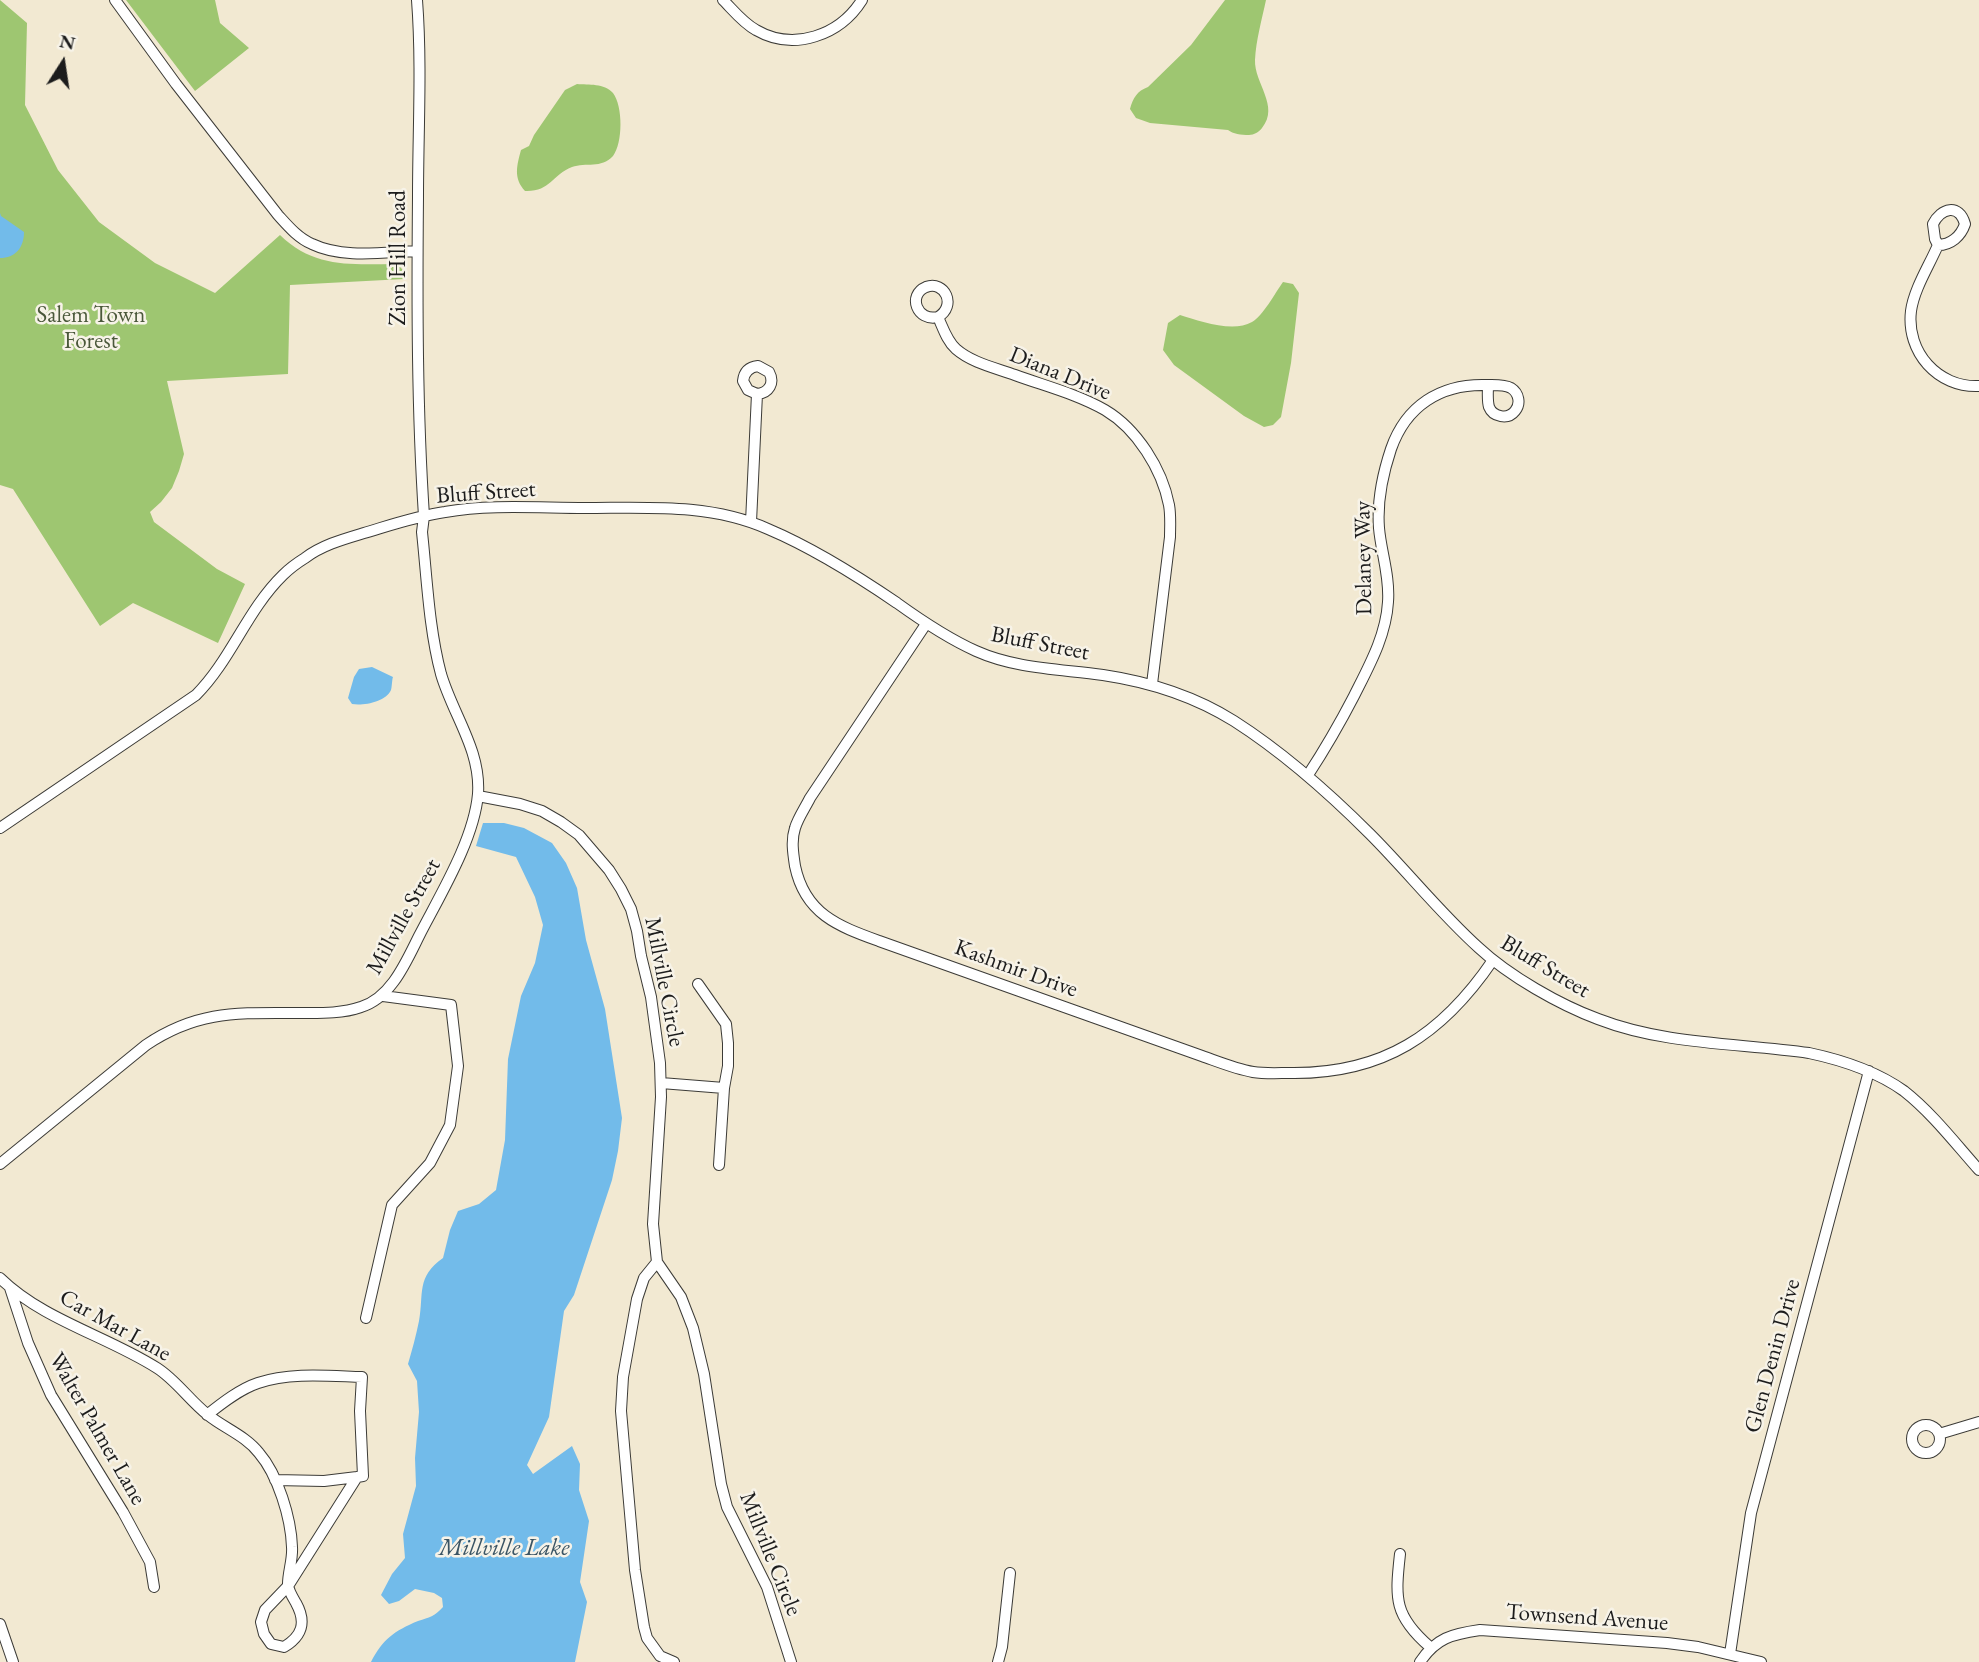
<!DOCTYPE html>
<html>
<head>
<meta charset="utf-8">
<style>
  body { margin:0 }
  #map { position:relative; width:1979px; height:1662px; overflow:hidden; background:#f2e9d2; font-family:"EB Garamond",serif }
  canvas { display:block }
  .north { position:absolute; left:28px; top:28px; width:70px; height:70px; -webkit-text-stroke:5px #f7f3e8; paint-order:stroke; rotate:12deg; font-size:19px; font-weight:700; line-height:28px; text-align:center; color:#1c1c1c }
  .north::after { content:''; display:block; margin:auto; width:24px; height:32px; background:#1c1c1c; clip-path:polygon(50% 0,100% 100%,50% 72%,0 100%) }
</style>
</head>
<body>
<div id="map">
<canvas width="1979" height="1662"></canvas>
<div class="north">N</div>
</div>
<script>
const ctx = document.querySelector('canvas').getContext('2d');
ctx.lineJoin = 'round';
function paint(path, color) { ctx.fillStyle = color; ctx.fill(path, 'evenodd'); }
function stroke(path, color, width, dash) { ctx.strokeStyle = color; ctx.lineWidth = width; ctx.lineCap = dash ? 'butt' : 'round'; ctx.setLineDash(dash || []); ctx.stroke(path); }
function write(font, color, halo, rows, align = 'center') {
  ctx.font = font + ' "EB Garamond",serif'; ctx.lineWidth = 5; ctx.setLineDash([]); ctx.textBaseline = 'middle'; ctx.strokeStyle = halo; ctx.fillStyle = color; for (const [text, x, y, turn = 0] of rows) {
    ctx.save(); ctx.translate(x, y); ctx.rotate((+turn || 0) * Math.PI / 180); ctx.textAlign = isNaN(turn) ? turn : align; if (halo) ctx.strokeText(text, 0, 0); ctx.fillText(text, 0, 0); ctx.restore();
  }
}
const green = new Path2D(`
  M0,0L27,23L25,105L58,170L99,222L155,263L215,293L280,235C315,269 352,264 397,264L404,271V279L290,285L288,374L167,381L184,454L179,471L172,488L161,502L150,512L154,522L217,569L245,584L218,643L133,603L100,626L13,489L0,485Z
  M126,0H215L220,23L249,48L195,91Z
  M1225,0H1266C1262,19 1256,40 1255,60C1254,83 1280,106 1262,128C1259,132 1254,135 1249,135C1241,135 1233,134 1228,130L1150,123L1136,118L1130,109C1133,98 1137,91 1148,87L1191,45Z
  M577,84C589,85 604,83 613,93C623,106 623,143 613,156C601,169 586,162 572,167C552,175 550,192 525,191C513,178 517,165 521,150L529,146L534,135L565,90Z
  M1283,282L1293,284L1299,293L1291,363L1281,417L1273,425L1264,427L1244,416L1174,365L1163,350L1168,323L1180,315C1199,321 1233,333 1252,322C1263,316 1275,293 1283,282Z`);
const water = new Path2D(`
  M0,213L1,216L24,232C24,248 15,258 0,258Z
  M372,667L393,677C392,679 392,687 391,690C386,702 363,706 352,704L348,698L354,677L359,669Z
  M483,823H504L524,828L552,843L566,863L577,888L586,940L605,1009L622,1118L618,1151L612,1180L574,1295L564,1311L549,1417L527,1465L533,1474L572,1446L580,1464L579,1490L589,1521L580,1582L587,1602L575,1662H371C383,1639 394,1631 418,1621C430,1617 434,1617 443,1607L442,1598L434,1593L415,1589L399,1601L389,1604L381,1595L392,1574L405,1558L403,1534L416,1486L415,1458L419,1412L417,1381L408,1364C412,1350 416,1336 419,1321C424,1293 416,1277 443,1258L450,1230L458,1211L479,1204L496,1190L505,1140L508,1059L521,996L535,963L543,925L535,897L516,857L476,846Z`);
const street = new Path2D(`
  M115,0L176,84L278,215C288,226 298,238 312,244C343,259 384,252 417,251
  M723,0C733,10 743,23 756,30C794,52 840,35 862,0
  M1938,245C1951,245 1961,236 1965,224C1959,203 1941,208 1933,224L1935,239L1938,245C1929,266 1914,289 1911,311C1906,352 1938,388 1979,386
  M938,317C917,322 907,295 926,287C945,280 957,306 938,317C943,328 947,341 956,349C972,363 996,368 1015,375C1045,386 1077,394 1105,410C1137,429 1162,469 1169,505C1171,516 1170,527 1170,537L1152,684
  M751,522L757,394C769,393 775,383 769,372L758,366C749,367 744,372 743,381L748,390L757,394
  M926,624L810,798C805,808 798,818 795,828C791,840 793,853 795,866C805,914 838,926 879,941L1202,1056C1219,1062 1236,1069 1253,1072C1265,1074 1279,1073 1291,1073C1383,1074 1442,1035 1493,960
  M1308,775C1325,749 1340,723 1354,696C1369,666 1386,636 1388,602C1390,576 1381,552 1379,528C1377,502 1383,473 1391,449C1406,406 1440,384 1485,385C1493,385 1504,384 1511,388C1519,393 1521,404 1515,411C1508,420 1493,417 1489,407C1487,400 1488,392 1488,385
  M478,796L520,804L542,811L561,822L579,835L609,870L621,889L631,909L637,931L641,956L651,997L660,1063L661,1097L653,1224L657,1262L681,1297L693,1328L704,1374L721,1484L727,1507L767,1587L791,1662
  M0,828L196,695C231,660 247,610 283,575C289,569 297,563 305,558C322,545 344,539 364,533C391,525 417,516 445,512C490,504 539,508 585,508C646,508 710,503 768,529C813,548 856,575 897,603C922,621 947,638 976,651C1016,669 1061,669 1103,675C1150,682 1194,696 1234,721C1284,753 1328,792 1370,834C1407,871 1440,913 1479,948C1509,976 1560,1005 1598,1019C1665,1045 1739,1043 1809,1053C1842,1060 1876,1071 1904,1091C1932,1113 1955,1143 1979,1170
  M698,984L726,1024L728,1043V1066L724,1088L719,1165
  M661,1083L724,1088
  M0,1164L146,1045C198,1010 238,1013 298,1013C319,1013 341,1014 361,1007C391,998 406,962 419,936C440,895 474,840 478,794C481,750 453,715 441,674C429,629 427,579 422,532L424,516C417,410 417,303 418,197C418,132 422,65 417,0
  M657,1262L644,1278L637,1299L623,1377L621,1411L635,1570L644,1627L647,1638L660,1656L674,1662
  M0,1278C43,1320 107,1336 157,1368C176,1380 190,1401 208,1415C224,1428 246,1436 259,1453C278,1475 291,1518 292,1547C293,1559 288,1572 288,1584C288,1590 293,1598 296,1603C307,1623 302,1636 284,1647L271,1644L264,1634L261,1622L265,1610L288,1586L357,1477L363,1476L360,1411L362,1377C329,1376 290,1372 258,1383C240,1389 222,1403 207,1415
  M10,1288L28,1343L51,1395L123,1512L150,1562L154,1587
  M366,1318L392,1205L430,1163L450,1125L458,1066L451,1005L383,996
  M1912 1439a14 14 0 1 1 28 0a14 14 0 1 1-28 0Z
  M1939,1434L1979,1422
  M275,1480L324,1481L357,1477
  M1400,1554C1395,1599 1394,1616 1430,1647
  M0,1624L13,1662
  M1730,1654L1751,1513L1869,1071
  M998,1662L1002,1647L1010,1573
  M1420,1662C1436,1638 1452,1634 1480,1630L1667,1643L1698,1647L1761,1662`);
const streetNames = [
  ["Zion Hill Road",399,258,-90],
  ["Diana Drive",1060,374,22],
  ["Bluff Street",486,493,-4],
  ["Delaney Way",1364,558,-91],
  ["Bluff Street",1040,644,11],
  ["Millville Street",404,917,-61],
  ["Bluff Street",1545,967,31],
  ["Kashmir Drive",1016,969,20],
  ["Millville Circle",664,982,79],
  ["Car Mar Lane",115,1326,29],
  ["Glen Denin Drive",1773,1356,-75],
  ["Walter Palmer Lane",97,1429,60],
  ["Millville Circle",770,1554,68],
  ["Townsend Avenue",1587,1618,4]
];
const parkNames = [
  ["Salem Town",91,316],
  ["Forest",91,342]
];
const waterNames = [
  ["Millville Lake",504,1548]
];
paint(green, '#9ec671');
paint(water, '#72bbea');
stroke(street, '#3c3b37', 12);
stroke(street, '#fff', 10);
write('23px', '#1c1c1c', '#f7f3e8', streetNames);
write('23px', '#4a583a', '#f7f3e8', parkNames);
write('italic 24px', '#3a5464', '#f7f3e8', waterNames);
</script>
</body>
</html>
